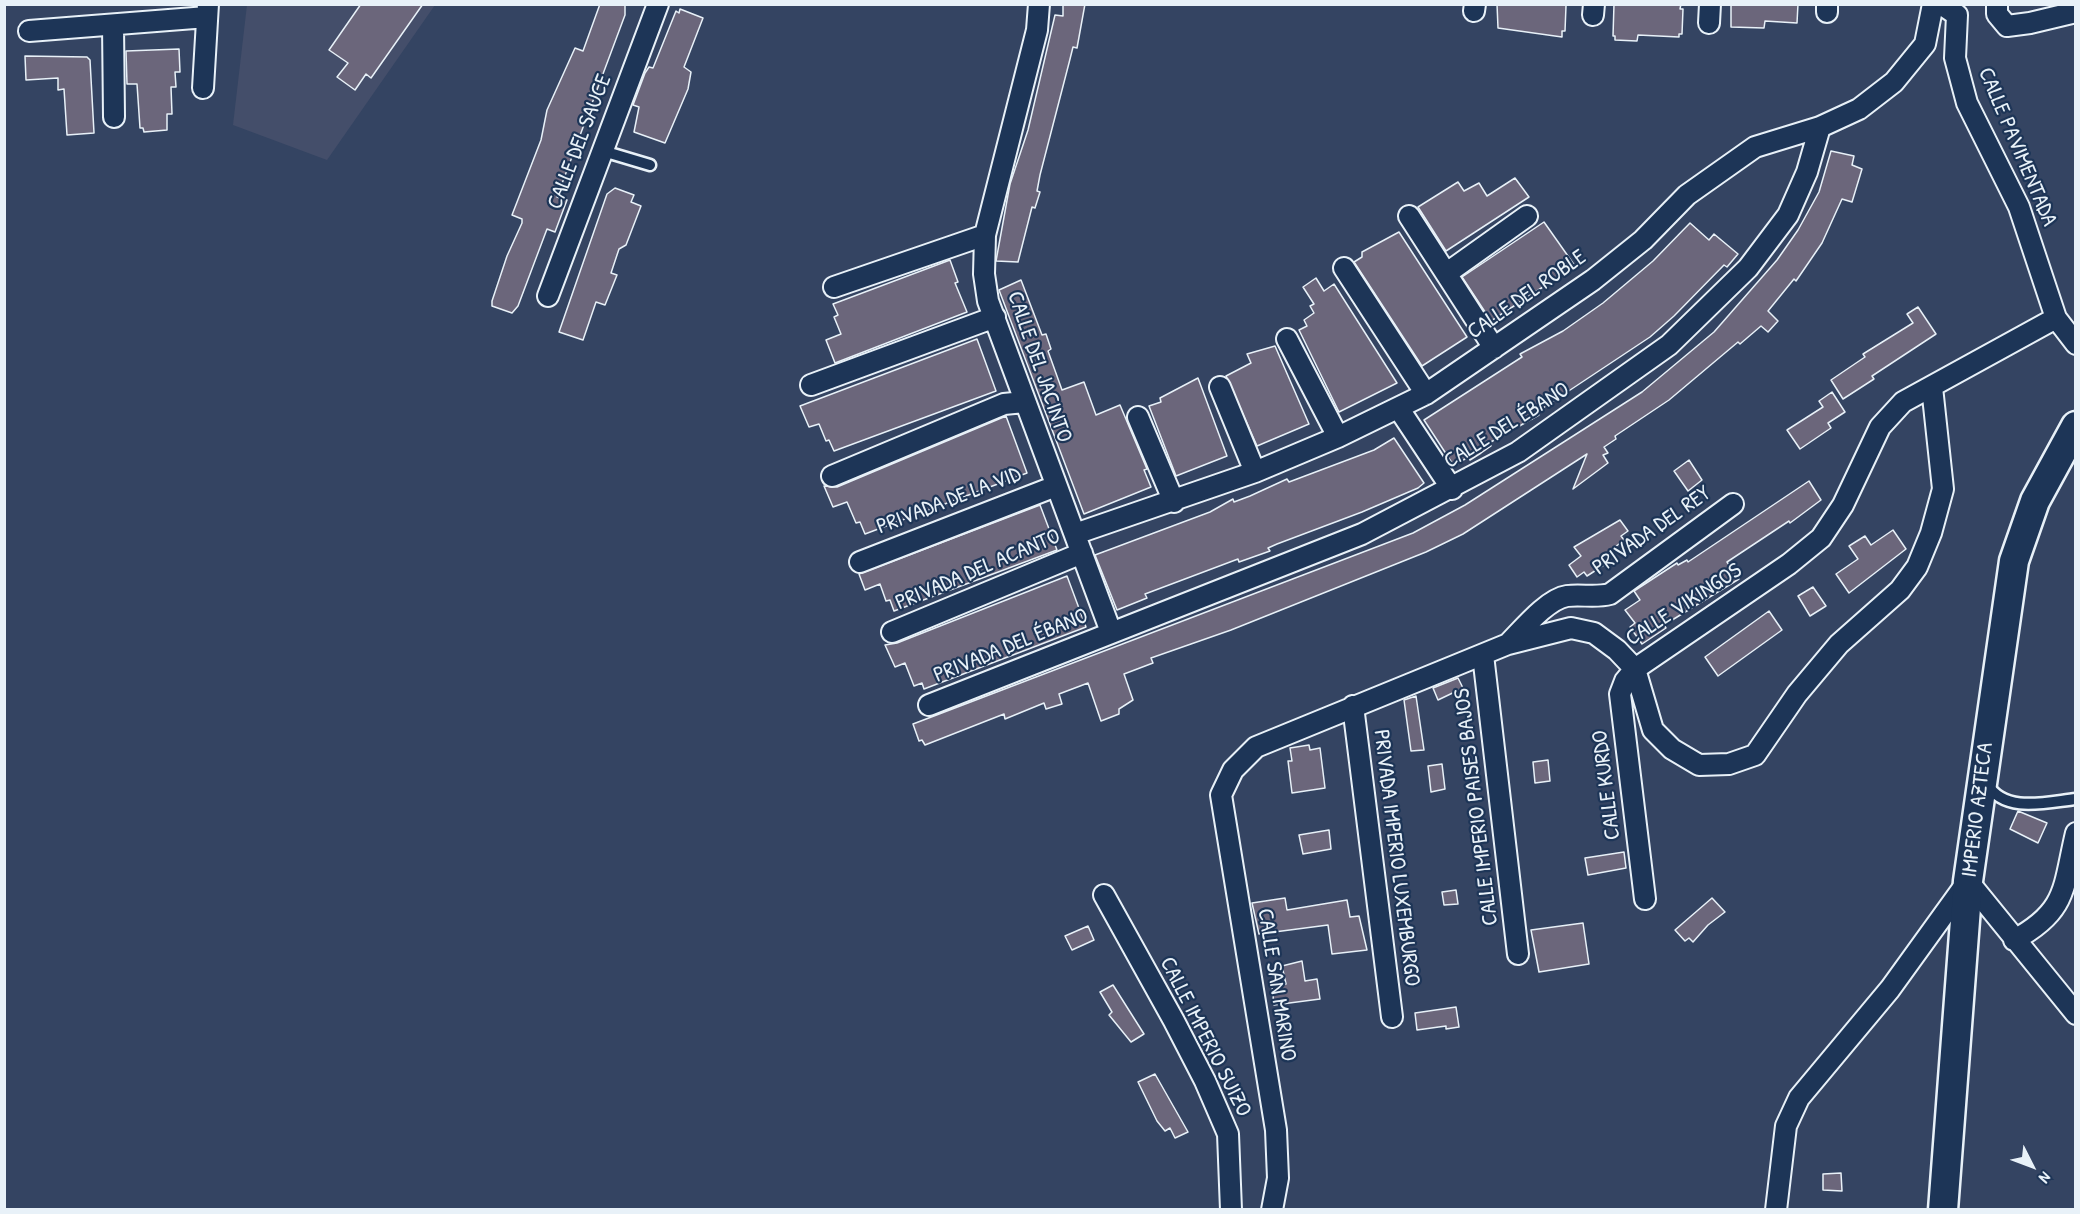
<!DOCTYPE html>
<html>
<head>
<meta charset="utf-8">
<style>
  body { margin:0 }
  #map { position:relative; width:2080px; height:1214px; overflow:hidden; background:#344462; font-family:"Patrick Hand",sans-serif }
  canvas { display:block }
  .frame { position:absolute; inset:0; border:6px solid #e8f1f8; pointer-events:none }
  .north { position:absolute; left:2002px; top:1136px; width:60px; height:60px; -webkit-text-stroke:4px #1d3557; paint-order:stroke; rotate:132deg; font-size:16px; font-weight:700; line-height:24px; text-align:center; color:#e8f1f8 }
  .north::after { content:''; display:block; margin:auto; width:21px; height:27px; background:#e8f1f8; clip-path:polygon(50% 0,100% 100%,50% 72%,0 100%) }
</style>
</head>
<body>
<div id="map">
<canvas width="2080" height="1214"></canvas>
<div class="frame"></div>
<div class="north">N</div>
</div>
<script>
const ctx = document.querySelector('canvas').getContext('2d');
ctx.lineJoin = 'round';
function paint(path, color) { ctx.fillStyle = color; ctx.fill(path, 'evenodd'); }
function stroke(path, color, width, dash) { ctx.strokeStyle = color; ctx.lineWidth = width; ctx.lineCap = dash ? 'butt' : 'round'; ctx.setLineDash(dash || []); ctx.stroke(path); }
function write(font, color, halo, rows, align = 'center') {
  ctx.font = font + ' "Patrick Hand",sans-serif'; ctx.lineWidth = 4.5; ctx.setLineDash([]); ctx.textBaseline = 'middle'; ctx.strokeStyle = halo; ctx.fillStyle = color; for (const [text, x, y, turn = 0] of rows) {
    ctx.save(); ctx.translate(x, y); ctx.rotate((+turn || 0) * Math.PI / 180); ctx.textAlign = isNaN(turn) ? turn : align; if (halo) ctx.strokeText(text, 0, 0); ctx.fillText(text, 0, 0); ctx.restore();
  }
}
const built = new Path2D(`
  M247,5H435L327,160L233,125Z`);
const building = new Path2D(`
  M361,4H423L371,78L366,74L355,90L337,77L348,63L329,50Z
  M600,4H625V15L557,197L567,200L555,232L547,229L518,306L512,313L492,306V301L507,256L522,223V219L512,215L541,140L547,110L575,48L583,51Z
  M1063,4H1085L1077,48L1073,47L1069,63L1040,175L1037,191L1040,192L1035,208L1032,207L1018,262L996,261L1010,184L1028,130L1055,15L1063,16Z
  M1497,4H1563L1566,6L1565,31H1562V37L1498,28Z
  M1614,4H1681L1680,9H1683L1682,34H1679V37L1638,35L1637,41L1615,40V36H1613Z
  M1734,4H1798L1797,23L1765,21L1764,28L1731,27V6Z
  M680,9L703,18L684,67L691,72L688,89L665,143L634,132L639,107L633,105L645,73L649,67L653,68L676,11L679,13Z
  M179,49L180,72H175L176,87H171L172,114H167V130L144,132L143,128H140L137,84H127L126,51Z
  M25,56L87,57L90,60L94,133L67,135L64,89L58,90V78L26,80Z
  M1831,151L1854,156L1852,165L1862,169L1852,202L1842,199L1822,243L1796,281L1794,279L1768,311L1778,321L1768,332L1761,326L1740,344L1738,342L1669,400L1615,436L1616,439L1604,447L1608,453L1603,455L1608,463L1573,489L1587,454L1463,534L1426,552L1231,630L1151,658L1153,663L1124,674L1133,700L1119,709V714L1101,721L1088,683L1059,694L1062,704L1046,709L1044,703L1005,719L1004,714L925,745L922,740L919,741L913,724L1413,533L1465,505L1642,392L1714,332L1777,260L1798,230L1819,192Z
  M1515,178L1529,197L1446,251L1418,207L1458,182L1464,191L1479,183L1487,196Z
  M615,188L634,195L631,202L641,206L626,245L619,249L611,273L617,275L605,305L596,302L583,340L559,332L607,194Z
  M1544,222L1575,266L1491,321L1462,277Z
  M1690,223L1709,240L1714,234L1738,254L1727,267L1724,265L1674,316L1650,337L1537,412L1539,415L1489,443L1491,446L1481,453L1470,460L1468,457L1454,466L1424,420L1522,357L1520,354L1563,331L1603,303L1653,261Z
  M1399,232L1467,337L1422,366L1354,262L1362,257V252Z
  M950,260L958,282L955,283L967,312L835,363L826,340L841,334L834,317L838,315L833,304Z
  M1316,278L1324,291L1334,284L1397,383L1339,412L1299,330L1307,326L1304,320L1314,313L1310,306L1314,304L1303,287Z
  M1021,280L1042,335L1046,334L1051,349L1048,351L1062,390L1084,382L1096,415L1120,405L1147,469L1144,470L1151,487L1084,514L999,290Z
  M1918,307L1936,334L1872,376L1874,379L1843,399L1831,380L1865,357L1863,354L1913,323L1907,314Z
  M977,339L996,391L834,451L829,440L826,441L819,424L809,427L800,406Z
  M1275,346L1309,424L1257,446L1226,376L1251,363L1247,354Z
  M1198,378L1227,456L1176,476L1149,406L1161,402L1160,398Z
  M1832,392L1845,412L1828,423L1831,428L1800,449L1787,430L1823,407L1819,401Z
  M1006,416L1027,473L865,534L860,522L856,523L847,502L833,507L824,486L837,487Z
  M1394,438L1424,483L1418,488L1362,512L1277,544L1268,548L1270,551L1239,562L1238,559L1145,594L1147,598L1117,610L1095,555L1210,512L1233,499L1234,502L1250,496L1287,479L1289,482L1374,450Z
  M1689,460L1702,480L1688,491L1674,471Z
  M1809,481L1821,500L1790,523L1789,521L1727,562L1739,579L1664,625L1666,628L1642,644L1630,627L1635,623L1625,610L1640,600L1634,591L1677,563L1678,565L1687,560L1688,562Z
  M1040,505L1057,550L894,611L890,600L886,601L880,584L865,590L859,574Z
  M1620,520L1628,531L1621,536L1624,540L1600,559L1604,565L1587,576L1584,572L1577,577L1569,565L1581,556L1574,547Z
  M1893,530L1906,549L1849,593L1836,574L1858,559L1849,546L1865,536L1871,545Z
  M1067,576L1086,627L924,689L922,683L914,686L905,663L895,667L885,645L897,643Z
  M1813,587L1826,606L1810,616L1798,596Z
  M1769,611L1782,630L1718,676L1705,657Z
  M1458,678L1463,688L1438,700L1433,688Z
  M1416,696L1424,750L1411,751L1404,700Z
  M1309,745L1310,750L1320,748L1325,788L1292,793L1288,761H1292L1290,748Z
  M1548,760L1550,781L1535,783L1533,762Z
  M1442,764L1445,789L1431,792L1428,766Z
  M2018,811L2047,823L2038,843L2010,829Z
  M1329,830L1331,849L1303,854L1299,835Z
  M1624,852L1626,868L1588,875L1585,858Z
  M1456,890L1458,904L1444,905L1442,892Z
  M1285,898L1287,910L1347,900L1350,917L1359,916L1367,950L1332,954L1328,925L1259,934L1252,903Z
  M1712,898L1725,912L1708,925L1693,942L1689,938L1685,941L1675,930Z
  M1583,923L1589,964L1539,972L1531,930Z
  M1088,926L1094,940L1072,950L1065,936Z
  M1302,961L1305,981L1317,979L1320,999L1274,1005L1272,986L1286,984L1282,966Z
  M1113,985L1144,1034L1131,1042L1109,1015L1112,1012L1100,992Z
  M1456,1007L1459,1027L1446,1029V1026L1417,1030L1415,1013Z
  M1155,1074L1188,1132L1175,1138L1170,1128L1165,1131L1157,1121L1138,1082Z
  M1841,1173L1842,1191L1823,1190V1174Z`);
const lane = new Path2D(`
  M603,151L650,165
  M1987,784C2005,814 2047,802 2076,799`);
const street = new Path2D(`
  M1039,4L1037,30L985,235L984,274L988,301L1111,632
  M1941,4L1957,15L1955,58L1967,103L2019,207L2056,318L2076,344
  M1997,4V14L2007,26L2030,23L2076,12
  M1474,11L1475,4
  M1827,12V4
  M1593,15L1594,4
  M1709,23L1710,4
  M113,25L114,117
  M29,31L207,17
  M203,88L208,4
  M1409,216L1494,348
  M1344,268L1426,394
  M1447,273L1527,216
  M834,287L985,235
  M548,296L658,4
  M1287,339L1338,437
  M811,385L995,317
  M1220,387L1255,472
  M1399,409L1452,489
  M1138,417L1174,502
  M832,476L1004,404L1024,402
  M1075,534L1255,472L1338,437L1426,394L1593,280L1643,240L1687,195L1755,147L1820,127L1859,109L1894,82L1925,44L1933,4
  M860,562L1056,486
  M892,632L1082,553
  M1508,644C1522,630 1547,599 1567,596C1582,594 1595,598 1610,594L1733,504
  M1483,655L1518,954
  M929,705L1362,534L1518,452L1669,345L1748,268L1788,215L1807,172L1820,127
  M1353,706L1392,1017
  M1104,895L1174,1021L1205,1081L1228,1134L1231,1210
  M1645,899L1620,694L1625,681L1635,669L1789,564L1821,538L1843,505L1880,427L1903,402L2056,318
  M2014,940C2068,911 2063,887 2076,833
  M1272,1210L1278,1178L1276,1130L1221,795L1233,770L1256,747L1508,644L1571,628L1594,633L1617,650L1635,669L1653,730L1672,749L1699,765L1729,764L1755,755L1797,694L1839,644L1900,590L1917,567L1931,533L1943,489L1932,387
  M1776,1210L1786,1126L1799,1098L1890,989L1968,881L2076,1014`);
const secondary = new Path2D(`
  M1943,1210L1968,881L2014,561L2035,501L2076,426`);
const streetNames = [
  ["CALLE DEL SAUCE",580,142,-69],
  ["CALLE PAVIMENTADA",2017,147,67],
  ["CALLE DEL ROBLE",1527,295,-35],
  ["CALLE DEL JACINTO",1039,367,71],
  ["CALLE DEL ÉBANO",1507,426,-32],
  ["PRIVADA DE LA VID",949,501,-21],
  ["PRIVADA DEL REY",1652,531,-35],
  ["PRIVADA DEL ACANTO",978,570,-23],
  ["CALLE VIKINGOS",1684,605,-33],
  ["PRIVADA DEL ÉBANO",1011,646,-22],
  ["CALLE KURDO",1607,785,-97],
  ["CALLE IMPERIO PAISES BAJOS",1477,807,-97],
  ["IMPERIO AZTECA",1978,810,-83],
  ["PRIVADA IMPERIO LUXEMBURGO",1396,858,83],
  ["CALLE SAN MARINO",1276,985,81],
  ["CALLE IMPERIO SUIZO",1205,1037,63]
];
paint(built, '#444e6a');
paint(building, '#6b667b');
stroke(building, '#e8f1f8', 1.5);
stroke(lane, '#e8f1f8', 15);
stroke(street, '#e8f1f8', 24);
stroke(secondary, '#e8f1f8', 33);
stroke(lane, '#1d3557', 10);
stroke(street, '#1d3557', 20);
stroke(secondary, '#1d3557', 28);
write('22px', '#e8f1f8', '#1d3557', streetNames);
</script>
</body>
</html>
